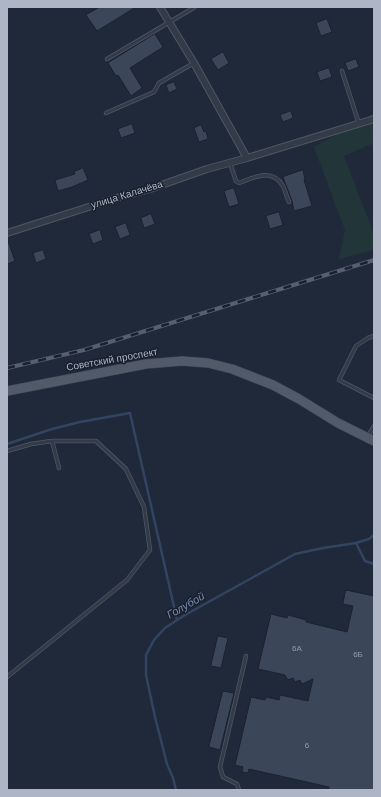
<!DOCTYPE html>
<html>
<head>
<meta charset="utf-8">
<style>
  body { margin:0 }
  #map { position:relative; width:381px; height:797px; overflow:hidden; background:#202939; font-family:Helvetica,sans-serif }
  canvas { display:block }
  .frame { position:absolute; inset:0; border:8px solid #aeb6c6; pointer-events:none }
</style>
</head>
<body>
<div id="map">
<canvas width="381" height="797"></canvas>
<div class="frame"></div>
</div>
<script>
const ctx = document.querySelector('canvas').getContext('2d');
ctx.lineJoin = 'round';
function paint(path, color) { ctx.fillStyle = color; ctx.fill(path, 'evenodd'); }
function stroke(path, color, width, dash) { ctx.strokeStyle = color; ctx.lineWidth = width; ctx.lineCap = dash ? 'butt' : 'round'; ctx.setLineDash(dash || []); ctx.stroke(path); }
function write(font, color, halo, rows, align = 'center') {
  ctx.font = font + ' Helvetica,sans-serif'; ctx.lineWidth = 3; ctx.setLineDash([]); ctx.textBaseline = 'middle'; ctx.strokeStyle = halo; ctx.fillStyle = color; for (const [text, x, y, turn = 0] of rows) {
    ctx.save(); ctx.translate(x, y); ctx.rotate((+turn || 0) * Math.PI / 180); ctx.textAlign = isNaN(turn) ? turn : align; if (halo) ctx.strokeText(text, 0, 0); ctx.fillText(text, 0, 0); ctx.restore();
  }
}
const green = new Path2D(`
  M374,113V143L344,156L374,234V250L339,259L345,230L314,147Z`);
const stream = new Path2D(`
  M7,444L52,429L80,422L130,413L177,620
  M356,543L365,561L374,564
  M176,790L173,778L167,764L155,717L146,675V655L154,640L165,628L185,615L295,554L323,548L356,543L369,539L374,535`);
const building = new Path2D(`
  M100,7H136L97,31L86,15Z
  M327,19L332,32L321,36L316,23Z
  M155,34L163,47L130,68L142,88L131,96L118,75L116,76L108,63Z
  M223,52L229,63L218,70L211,59Z
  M356,59L359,67L348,71L345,63Z
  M329,68L332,77L320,81L317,72Z
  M174,82L177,89L169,93L166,85Z
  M291,111L293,118L283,122L280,115Z
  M132,124L135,133L121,138L118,129Z
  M201,125L204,132L206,131L208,139L199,142L194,128Z
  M83,168L88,180L72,187L58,191L55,180L75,174L74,172Z
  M303,170L305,179L304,180L312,206L294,211L292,201L283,177Z
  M234,188L239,204L229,207L224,191Z
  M279,212L283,225L270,229L266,216Z
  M151,214L155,224L144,228L141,218Z
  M126,223L130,235L120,239L115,227Z
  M100,230L103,240L93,244L89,234Z
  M7,241H8L15,261L7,264Z
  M43,250L46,259L36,263L33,253Z
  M346,590L374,596V790H329V787L249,769L248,773L242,772L243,767L235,765L251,697L265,700L266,697L279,700L280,695L308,701L313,679L302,684L300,680L295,682L293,678L288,680L285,675L258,669L271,614L287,618L288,615L299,618L306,620V622L347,632L353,606L343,604Z
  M218,636L228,638L221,668L211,666Z
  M223,691L234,693L220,750L209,747Z`);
const lane = new Path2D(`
  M107,59L195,7
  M342,71L359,124
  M106,113L154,92L159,83L194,63
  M230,163L236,181L239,183C255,177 272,168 283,186C285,191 287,197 289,202
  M374,336L368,338L356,346L339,380L374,398
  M368,436L374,426
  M52,441L59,468
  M7,451L31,444L52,441H96L126,469L144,507L150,550L127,580L7,677
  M239,790L237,784L223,777L220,767L246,656`);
const street = new Path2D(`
  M160,7L194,63L247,158
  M7,233L120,197L150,189L207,169L247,158L374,119`);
const primary = new Path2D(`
  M7,391L146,364L182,361L208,363L232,369L273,385L299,399L338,423L374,441`);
const rail = new Path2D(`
  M7,368L84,350L374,260`);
const numberNames = [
  ["6А",297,649],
  ["6Б",358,655],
  ["6",307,746]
];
const streetNames = [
  ["улица Калачёва",127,195,-17],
  ["Советский проспект",112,360,-10]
];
const waterNames = [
  ["Голубой",186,606,-30]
];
paint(green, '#22363a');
stroke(stream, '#324461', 2.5);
paint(building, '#3b4759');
stroke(building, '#1b2230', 1);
stroke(lane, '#4e5664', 4.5);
stroke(street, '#4e5664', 8);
stroke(primary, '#3d4453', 10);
stroke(lane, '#333b49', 3);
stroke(street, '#333b49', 6);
stroke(primary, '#515a69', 9);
stroke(rail, '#555f70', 4);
stroke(rail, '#19202e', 2.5, [8]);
write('8px', '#919aab', null, numberNames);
write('10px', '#aeb6c6', '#19202e', streetNames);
write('italic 11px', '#748bb0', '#19202e', waterNames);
</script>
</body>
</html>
